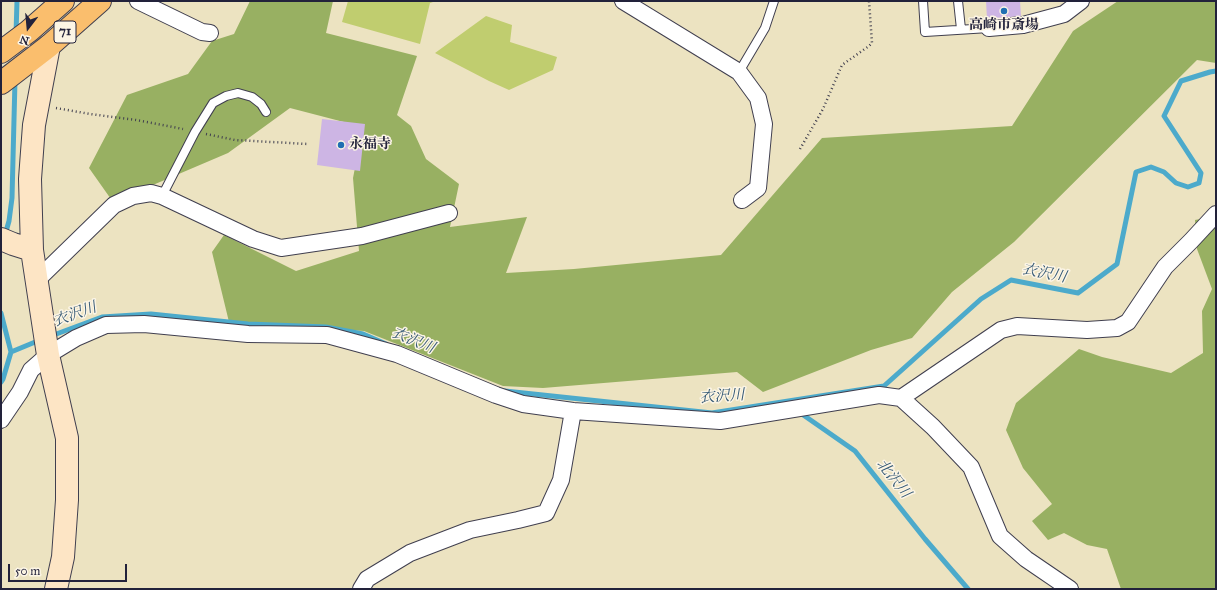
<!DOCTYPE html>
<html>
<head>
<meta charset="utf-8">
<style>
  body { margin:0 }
  #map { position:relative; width:1217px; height:590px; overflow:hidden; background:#ece3c1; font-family:"IM FELL Great Primer",serif }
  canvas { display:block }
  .frame { position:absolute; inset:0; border:2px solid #22223b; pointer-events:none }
  .north { position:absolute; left:8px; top:8px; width:40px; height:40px; -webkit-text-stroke:3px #fcf5e5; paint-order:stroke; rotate:196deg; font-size:11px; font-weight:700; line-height:16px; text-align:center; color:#22223b }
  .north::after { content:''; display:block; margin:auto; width:14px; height:18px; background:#22223b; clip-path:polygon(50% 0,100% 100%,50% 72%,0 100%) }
  .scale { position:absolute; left:8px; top:564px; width:119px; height:18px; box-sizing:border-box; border:2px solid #22223b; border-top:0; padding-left:5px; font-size:12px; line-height:14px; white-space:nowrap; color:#22223b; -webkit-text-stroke:3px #fcf5e5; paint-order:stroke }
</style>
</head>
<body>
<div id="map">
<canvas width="1217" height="590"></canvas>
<div class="frame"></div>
<div class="north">N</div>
<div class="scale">50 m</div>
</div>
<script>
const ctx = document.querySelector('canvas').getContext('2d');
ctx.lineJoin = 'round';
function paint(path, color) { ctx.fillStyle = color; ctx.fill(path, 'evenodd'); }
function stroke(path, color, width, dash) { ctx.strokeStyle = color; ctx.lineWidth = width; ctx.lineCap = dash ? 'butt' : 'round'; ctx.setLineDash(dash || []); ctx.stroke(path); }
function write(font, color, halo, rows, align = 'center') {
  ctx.font = font + ' "IM FELL Great Primer","Noto Serif JP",serif'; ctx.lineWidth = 3; ctx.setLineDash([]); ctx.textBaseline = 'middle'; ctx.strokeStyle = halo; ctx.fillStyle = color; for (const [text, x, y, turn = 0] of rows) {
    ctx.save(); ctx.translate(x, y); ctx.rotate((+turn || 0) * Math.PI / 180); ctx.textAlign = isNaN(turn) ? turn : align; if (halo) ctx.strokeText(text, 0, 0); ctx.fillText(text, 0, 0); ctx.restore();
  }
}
const green = new Path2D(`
  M348,1H436L430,3L420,44L342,22Z
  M486,16L512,25L510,42L557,57L553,70L509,90L489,81L435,53Z`);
const forest = new Path2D(`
  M250,1H333L326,33L417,56L397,115L411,126L426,159L459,184L450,227L527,217L506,273L574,269L721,255L822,138L1012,126L1073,31L1118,1H1216V63L1197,60L1014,242L952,292L912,338L871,350L763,392L737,372L543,388L503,386L364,331L229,322L212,252L224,235L296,271L359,251L353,178L363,127L290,108L228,153L113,202L89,168L127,95L188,74L212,41L234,34Z
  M1216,216V589H1121L1107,549L1087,545L1064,533L1048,540L1032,521L1052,504L1023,468L1006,430L1016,403L1079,349L1102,357L1171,373L1203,353L1202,311L1212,289L1197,249L1195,220Z`);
const stream = new Path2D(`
  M16,34L17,1
  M5,235L9,221L12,198L15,80
  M1,313L11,352
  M51,336L102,317L151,314L248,324L326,327L363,334L386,344
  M11,352L40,340
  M1,382L3,379L11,352
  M505,391L712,413L884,386L981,299L1011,280L1078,293L1117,264L1136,172L1151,167L1164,172L1176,183L1188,187L1199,183L1201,173L1164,116L1181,81L1210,72L1216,71
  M799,412L855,451L925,539L968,589`);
const building = new Path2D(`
  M986,1H1020L1021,16L987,19Z
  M322,119L365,124L360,171L317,165Z`);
const path = new Path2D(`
  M56,108L90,114L136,120L183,129
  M206,134L235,140L308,144
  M800,149L823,109L842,65L869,46L872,43L869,1`);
const lane = new Path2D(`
  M923,1L925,32L989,28
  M958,1L961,29
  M739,72L765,28L774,1
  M162,196L195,132L213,103L226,96L238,93L252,97L261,104L266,112`);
const street = new Path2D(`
  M138,1L202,32L210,33
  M623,1L739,72L758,98L764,124L758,188L742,200
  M989,28L1023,25L1064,14L1081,1
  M37,280L114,205L133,196L151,193L162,196L253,239L281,248L362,236L449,213
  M901,398L933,427L971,467L1000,536L1026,559L1070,589
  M1,420L20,392L31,370L48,355L76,338L106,325L144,324L248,334L327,335L397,354L496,395L523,404L573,411L720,421L879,395L901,398L1001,330L1017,326L1087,330L1117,328L1128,322L1165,267L1191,241L1216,214
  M361,589L367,579L410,553L470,530L518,520L546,513L561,480L573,411`);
const secondary = new Path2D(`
  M49,46L34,125L30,179L32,250L48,355L67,438V500L63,557L56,589
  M1,239L13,244L32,250`);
const primary = new Path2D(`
  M1,52L29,31L63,1
  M1,83L49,46L100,1`);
const markers = [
  [1004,11,4,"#1f6fb2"],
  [341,145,4,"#1f6fb2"]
];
const shields = [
  [65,32,22]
];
const shieldNames = [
  ["71",65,32]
];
const poiNames = [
  ["高崎市斎場",1004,26],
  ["永福寺",349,145,"left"]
];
const waterNames = [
  ["衣沢川",1044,274,11],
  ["衣沢川",75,315,-20],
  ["衣沢川",413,341,22],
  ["衣沢川",722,397,-4],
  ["北沢川",893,479,51]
];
paint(green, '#c0cd6f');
paint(forest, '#98b062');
stroke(stream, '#4caacb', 5);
paint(building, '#cdb5e4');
stroke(lane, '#403f4f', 10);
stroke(street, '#403f4f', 18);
stroke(secondary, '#403f4f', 24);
stroke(primary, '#403f4f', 24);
stroke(path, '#403f4f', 2.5, [1, 3]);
stroke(lane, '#fff', 8);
stroke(street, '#fff', 16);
stroke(secondary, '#fde5c5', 22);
stroke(primary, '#fabe6d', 22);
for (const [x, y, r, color] of markers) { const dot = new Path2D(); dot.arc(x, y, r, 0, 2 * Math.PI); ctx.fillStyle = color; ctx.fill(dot); stroke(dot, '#fcf5e5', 1.5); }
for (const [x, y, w] of shields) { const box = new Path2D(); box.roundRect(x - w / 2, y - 11, w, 22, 3); ctx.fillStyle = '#fcf5e5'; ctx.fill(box); stroke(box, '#22223b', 1); }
write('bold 13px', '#22223b', null, shieldNames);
write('bold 14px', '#22223b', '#fcf5e5', poiNames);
write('italic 15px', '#335875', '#fcf5e5', waterNames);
</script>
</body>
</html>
